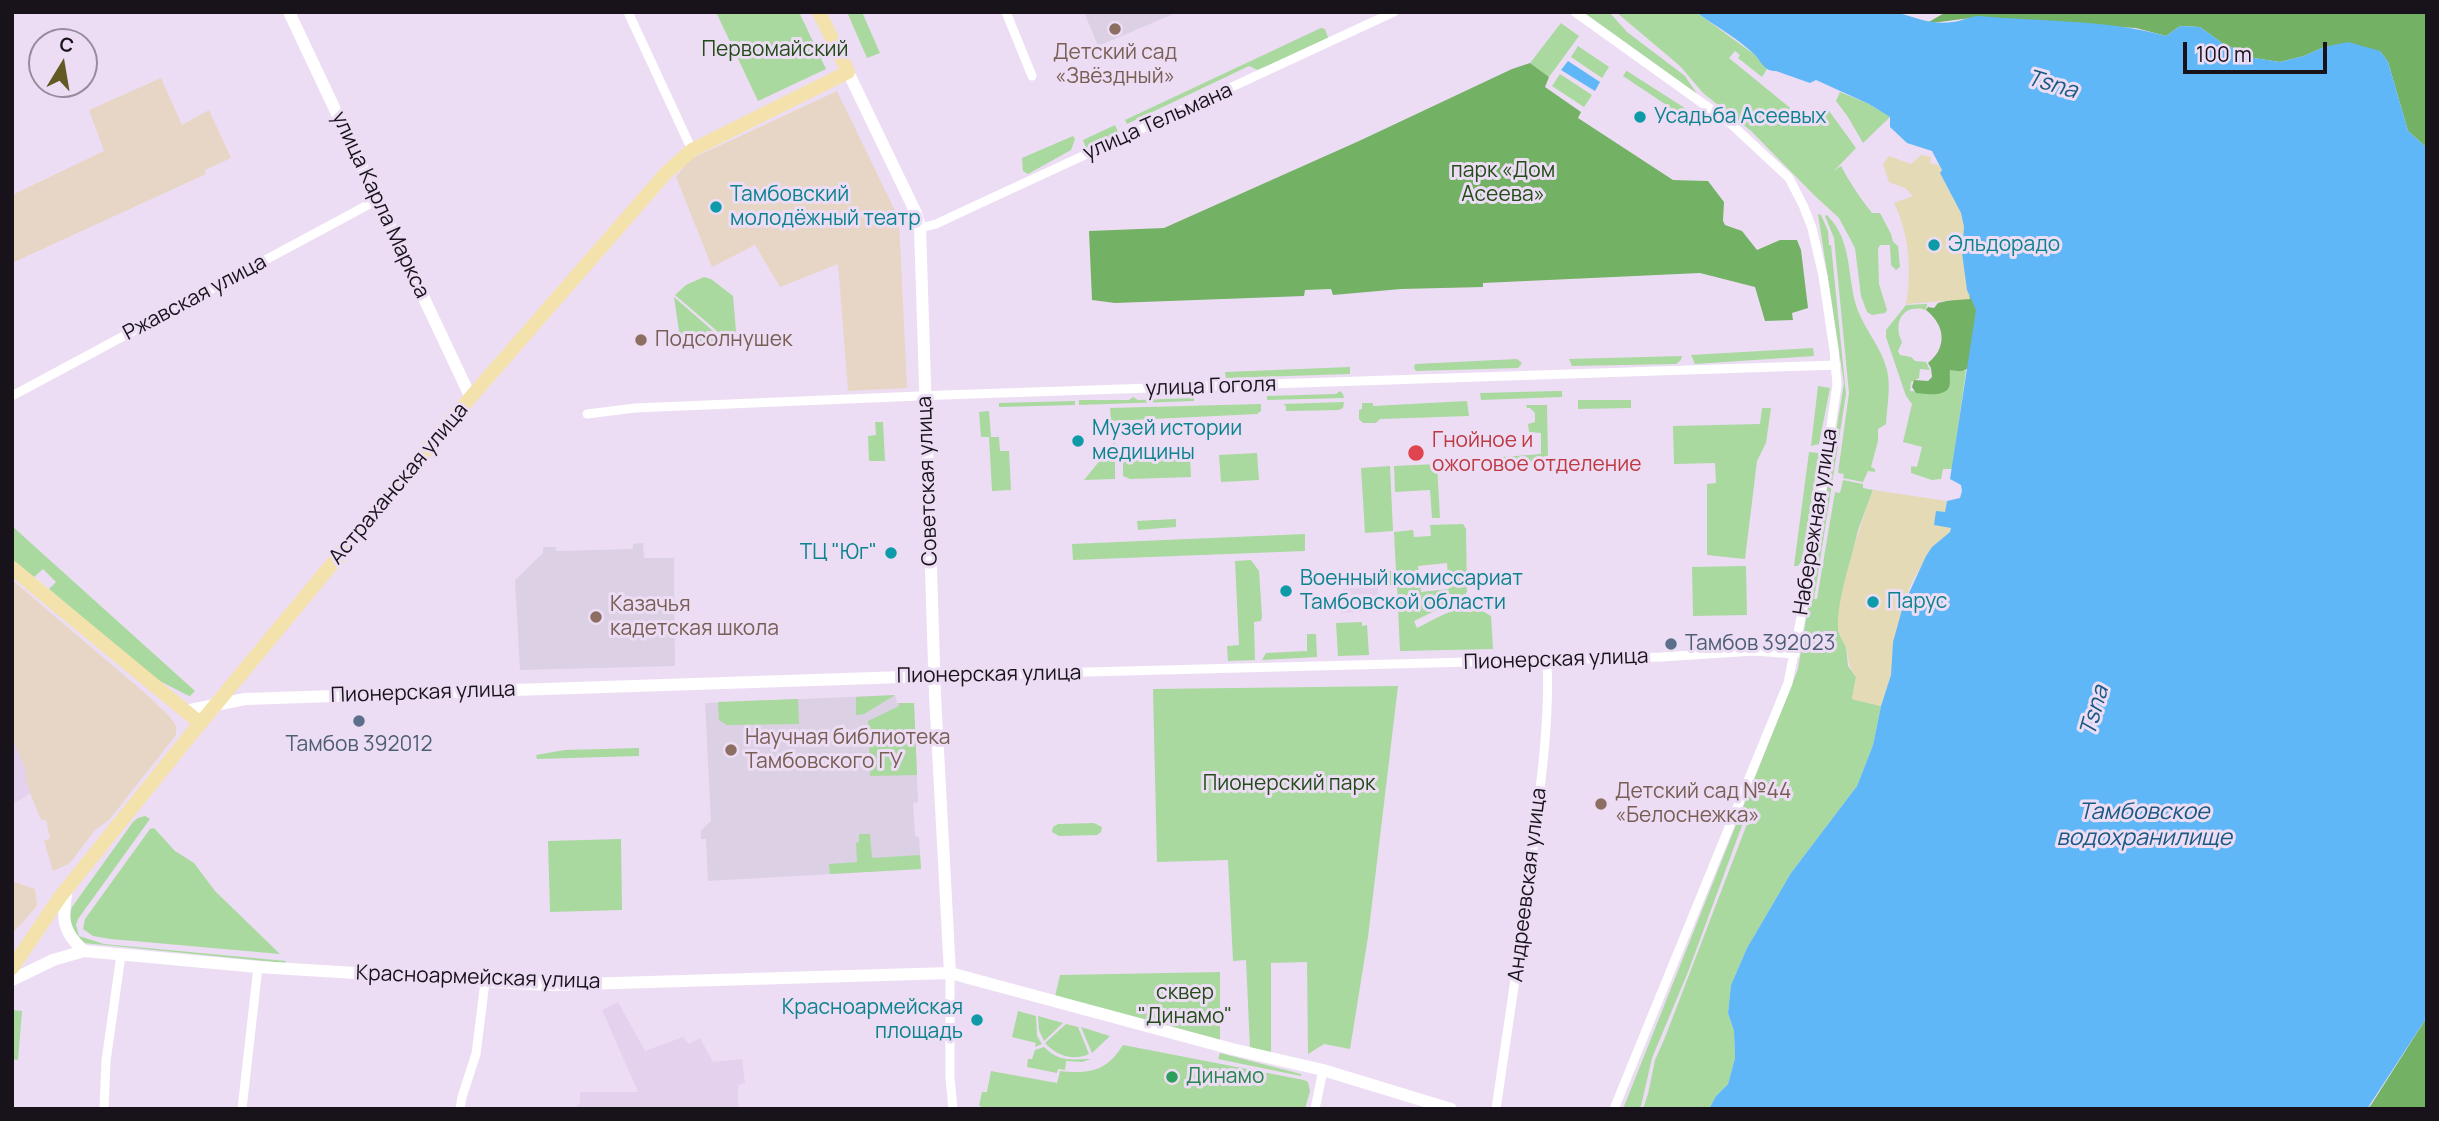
<!DOCTYPE html>
<html>
<head>
<meta charset="utf-8">
<style>
  body { margin:0 }
  #map { position:relative; width:2439px; height:1121px; overflow:hidden; background:#ecddf4; font-family:Manrope,sans-serif }
  canvas { display:block }
  .frame { position:absolute; inset:0; border:14px solid #18131b; pointer-events:none }
  .north { position:absolute; left:28px; top:28px; width:70px; height:70px; box-sizing:border-box; background:#ecddf4; border:2px solid #978c9d; border-radius:50%; rotate:11deg; font-size:19px; font-weight:700; line-height:28px; text-align:center; color:#18131b }
  .north::after { content:''; display:block; margin:auto; width:24px; height:32px; background:#625925; clip-path:polygon(50% 0,100% 100%,50% 72%,0 100%) }
  .scale { position:absolute; left:2183px; top:42px; width:144px; height:32px; box-sizing:border-box; border:4px solid #18131b; border-top:0; padding-left:9px; font-size:21px; line-height:24px; white-space:nowrap; color:#18131b; -webkit-text-stroke:5px #ecddf4; paint-order:stroke }
</style>
</head>
<body>
<div id="map">
<canvas width="2439" height="1121"></canvas>
<div class="frame"></div>
<div class="north">С</div>
<div class="scale">100 m</div>
</div>
<script>
const ctx = document.querySelector('canvas').getContext('2d');
ctx.lineJoin = 'round';
function paint(path, color) { ctx.fillStyle = color; ctx.fill(path, 'evenodd'); }
function stroke(path, color, width, dash) { ctx.strokeStyle = color; ctx.lineWidth = width; ctx.lineCap = dash ? 'butt' : 'round'; ctx.setLineDash(dash || []); ctx.stroke(path); }
function write(font, color, halo, rows, align = 'center') {
  ctx.font = font + ' Manrope,sans-serif'; ctx.lineWidth = 6; ctx.setLineDash([]); ctx.textBaseline = 'middle'; ctx.strokeStyle = halo; ctx.fillStyle = color; for (const [text, x, y, turn = 0] of rows) {
    ctx.save(); ctx.translate(x, y); ctx.rotate((+turn || 0) * Math.PI / 180); ctx.textAlign = isNaN(turn) ? turn : align; if (halo) ctx.strokeText(text, 0, 0); ctx.fillText(text, 0, 0); ctx.restore();
  }
}
const commercial = new Path2D(`
  M161,78L182,125L209,110L231,158L205,170L206,174L12,263V195L104,151L89,110Z
  M837,91L899,219L907,388L848,391L838,264L780,287L755,245L712,267L676,177L689,160Z
  M12,580L145,693L170,717L176,726V735L109,820L95,830L70,863L53,871L44,841L50,838L46,820H41L26,783L12,739Z
  M12,881L35,889L37,906L12,934Z`);
const built = new Path2D(`
  M1378,587L1379,602H1374L1375,611L1341,613L1340,592H1343V589Z
  M12,742H14L26,771V783L31,793L12,805Z
  M618,1002L645,1051L683,1037L689,1044L700,1038L713,1062L742,1059L745,1083L738,1085V1109H574L580,1103V1092H638L602,1010Z`);
const education = new Path2D(`
  M1084,12H1178L1098,46Z
  M643,543L644,558H674L675,666L520,670L515,580L543,553V547H556V551L633,549V544Z
  M895,695L897,703H914L918,802L913,803L915,836L919,837L921,869L708,881L706,839H701V830L711,821L705,703Z`);
const green = new Path2D(`
  M716,12H799L826,69L758,101Z
  M847,12H862L880,53L867,58Z
  M1583,12H1609L1627,32L1685,76L1697,94Z
  M1616,12H1696L1755,55L1767,69L1762,77L1738,58L1740,55L1735,51L1729,58L1811,125L1827,108L1856,148L1834,171L1841,166C1850,183 1860,198 1872,213H1880L1891,234L1893,242L1898,246L1900,267L1896,270L1891,265L1890,245H1880L1878,249L1879,284L1887,310L1885,313L1872,315L1867,312L1861,296L1855,248L1839,218L1815,196L1751,131L1703,93L1680,66Z
  M1561,23L1579,36L1549,77L1530,63Z
  M1321,28L1325,29L1329,40L1258,70L1249,66L1127,124L1125,120Z
  M1578,46L1609,67L1602,78L1571,57Z
  M1627,70V71L1691,112L1683,116L1623,76Z
  M1560,74L1592,95L1584,107L1552,86Z
  M1840,92L1869,104L1890,117L1863,143L1848,117L1836,101Z
  M1115,125L1119,134L1086,148L1083,140Z
  M1073,136L1075,139L1071,150L1028,174L1023,171L1022,158Z
  M1818,214L1821,215L1828,231L1829,245H1831L1846,394L1814,599H1817L1835,492L1840,493L1843,480L1863,484V488L1873,490L1858,530L1840,606L1838,631L1846,647L1848,666L1856,677L1852,699L1881,706L1873,745L1857,786L1791,873L1747,948L1731,985L1728,1013L1734,1031L1735,1058L1728,1084L1716,1096L1709,1109H1643L1648,1094L1655,1060L1664,1040L1747,824L1743,823L1688,972L1652,1058L1641,1106L1638,1109H1623L1798,669L1844,383Z
  M1827,215C1854,242 1846,279 1858,311C1866,331 1881,347 1887,370C1891,387 1887,406 1886,424L1878,429V441L1871,467L1875,469V472L1868,471L1863,482L1843,478L1844,474L1838,473L1849,393L1834,238L1825,216Z
  M704,277L711,279L733,296L737,343H731L675,295L686,285Z
  M674,297L728,344L710,345L709,331H706L707,345H681Z
  M1927,304L1926,310C1904,303 1892,322 1902,342L1898,351L1900,355L1911,357L1915,361L1926,362L1930,370L1920,369L1919,378L1911,382L1910,391L1928,392L1947,374L1949,369L1966,371L1952,469H1943L1941,479L1932,480L1911,473V466L1917,467L1922,447L1903,442L1912,404L1906,396L1886,337V330L1906,305Z
  M1813,348L1814,356L1695,364L1691,355Z
  M1682,356L1681,360L1676,364L1572,366L1569,359Z
  M1517,359L1522,363L1518,368L1416,371L1414,368L1415,364Z
  M1350,367V374L1226,378L1225,372Z
  M1818,386L1830,388L1819,444L1811,446Z
  M1340,391L1343,394L1344,398L1267,400V396L1336,394Z
  M1557,391H1562V397L1481,400L1480,393Z
  M1133,397L1138,400L1194,398V401L1079,405V400H1129Z
  M1578,400H1631V408L1578,409Z
  M1075,401V405L999,407V403Z
  M1467,401L1469,416L1380,419L1376,423H1363L1359,419V410L1362,409V403H1373V406Z
  M1344,402L1343,408L1339,410L1286,411V406L1283,404Z
  M1261,404V411L1257,414L1111,421L1110,408Z
  M1526,405H1547L1548,459L1502,465L1503,457L1541,454V433L1529,432L1528,424L1535,422V413L1530,408H1527Z
  M1762,408H1771L1766,443L1757,461L1745,559L1707,555V484L1716,483L1715,463L1674,464L1673,426L1760,424Z
  M989,411L991,437H999L1000,451H1009L1011,490L992,491L989,437H981L979,412Z
  M875,422H883L885,461H869L868,436L876,435Z
  M1115,442V479L1084,480Z
  M1809,452L1819,453L1802,560L1798,566H1794Z
  M1257,453L1259,480L1221,482L1219,455Z
  M1190,458L1191,477L1130,479L1123,476V459Z
  M1437,464L1440,518H1432L1430,490L1395,492L1394,466Z
  M1390,466L1393,531L1365,533L1361,468Z
  M1176,519V527L1138,530L1137,521Z
  M1463,524L1466,529L1467,592L1463,597L1414,621L1417,628C1441,616 1465,598 1491,616L1493,649L1400,651L1397,585H1385L1384,571H1396L1394,532L1413,530L1414,537L1431,536L1430,525ZM1447,563L1449,589L1421,592L1418,566Z
  M12,526L195,691L190,696L187,695L156,679L49,589L56,582L43,569L34,577L12,559Z
  M1305,534V551L1073,560L1072,544Z
  M1251,560L1259,571L1262,616L1261,621L1254,622L1255,660L1228,661L1227,646L1239,645L1235,561Z
  M1746,566L1747,615L1693,616L1692,567Z
  M1362,622V626L1367,625L1369,655L1338,656L1336,623Z
  M1307,634H1316L1317,657L1262,660L1266,653L1307,651Z
  M1398,686L1368,937L1350,1049L1324,1044L1308,1054L1307,962L1271,963V1053L1250,1048L1246,960L1233,961L1228,860L1157,862L1153,689Z
  M895,695L864,714L856,715V697Z
  M798,699L799,724L727,725L719,720L718,702Z
  M899,703H914L917,775L870,776L868,721L899,706Z
  M639,748V756L537,759L536,755L565,750Z
  M145,816L150,819L78,919L76,925L79,936L104,944L286,961L285,963L84,943C74,932 67,922 72,907L133,822L138,818Z
  M1094,823L1102,827L1101,832L1097,835L1059,836L1052,832L1053,827L1058,824Z
  M154,828L175,851L194,863L215,891L280,954L111,939L93,936L83,929L85,919L150,829Z
  M859,834H870L872,858L920,855L921,869L830,874L829,864L857,862L856,843L859,842Z
  M621,839L622,910L550,912L548,841Z
  M1220,972V1047L1054,1001L1060,975Z
  M12,1010L22,1011L18,1060L12,1059Z
  M1018,1011L1036,1016L1037,1036L1042,1044L1035,1047L1036,1043L1012,1037Z
  M1038,1016L1063,1023L1044,1041L1039,1030Z
  M1066,1024L1078,1027L1089,1054C1073,1061 1057,1056 1045,1043Z
  M1081,1027L1110,1036L1092,1053Z
  M1123,1045L1304,1080L1308,1082L1310,1091L1305,1109H990L979,1106L982,1092H987L991,1071L1057,1083L1060,1071C1089,1074 1106,1072 1123,1045Z
  M1044,1047C1060,1063 1072,1059 1091,1059L1082,1062L1066,1061L1065,1070L1058,1069L1057,1073L1027,1067L1028,1059H1032L1035,1050Z
  M1220,1053L1301,1074V1076L1218,1059Z`);
const forest = new Path2D(`
  M1946,12H2427V148L2408,131L2388,62L2380,51L2324,47L2304,56L2280,62L2254,58L2222,43L2200,27L2180,26L2166,36L2136,28L1996,19C1973,15 1951,22 1927,23Z
  M1530,63L1549,77L1545,87L1581,112L1578,118L1673,180L1708,181L1724,202L1723,221L1725,225L1742,231L1757,250L1780,240H1797L1801,250L1808,308L1792,313L1793,320L1765,321L1755,287L1700,273L1483,283V287L1401,289L1333,295L1331,289L1305,290L1304,296L1115,303L1092,300L1089,231L1164,228L1359,141L1512,69Z
  M1972,295L1978,310L1969,367C1964,373 1957,371 1950,370C1949,375 1951,382 1949,387C1945,397 1925,394 1916,393L1912,387L1914,380L1928,381L1932,377L1931,368L1928,363C1947,348 1946,326 1926,310L1928,307L1934,308L1938,303Z
  M2427,1017V1109H2367L2371,1105Z`);
const sand = new Path2D(`
  M1921,155L1931,157L1930,163L1939,165L1942,171L1940,173L1961,213L1964,227L1962,253L1970,299L1906,304C1912,271 1909,233 1894,203L1913,196L1905,188L1889,182L1883,164L1889,156L1911,164Z
  M1873,490L1947,501L1945,513L1951,529L1950,533L1932,547L1911,584L1897,629L1891,675L1881,706L1852,699L1856,677C1848,667 1849,659 1846,647C1844,642 1840,638 1839,632C1832,609 1863,517 1873,490Z`);
const water = new Path2D(`
  M1696,12H1896C1916,18 1932,25 1953,22C1962,21 1971,16 1979,16C2042,22 2105,19 2166,36L2180,26L2200,27L2222,43L2254,58L2280,62L2304,56L2324,47L2348,42L2380,51L2388,62L2408,131L2427,148V1017L2367,1109H1709L1716,1096L1728,1084L1735,1058L1734,1031L1728,1013L1731,985L1747,948L1791,873L1857,786L1873,745L1881,706L1891,675L1893,642L1903,606L1926,556L1932,547L1950,532L1951,528L1934,525L1936,511L1945,512L1947,501L1960,498L1962,491L1961,485L1950,479L1976,310L1967,290L1962,253L1964,227L1961,213L1940,173L1942,170L1932,151L1907,143L1890,127V117L1869,104L1816,80L1810,83L1776,71C1764,71 1762,63 1755,55C1739,39 1715,26 1696,12Z
  M1568,61L1600,82L1595,91L1561,70Z`);
const street = new Path2D(`
  M628,12L692,150
  M1006,12L1032,76
  M1575,12L1730,123L1789,178L1803,205L1812,228L1823,276L1834,350L1837,385L1809,577L1788,683L1614,1109
  M920,228L936,224L981,203L1394,12
  M12,396L377,200
  M587,414L635,408L943,395L1836,365
  M934,676L1661,657L1754,651L1795,654
  M950,973V1078L953,1109
  M104,1109L106,1061L121,955
  M242,1109L258,967
  M460,1109L462,1097L476,1054L485,982
  M1315,1109L1323,1070
  M1496,1109C1509,1019 1523,930 1534,840C1541,780 1550,720 1547,660`);
const secondary = new Path2D(`
  M289,12L471,398
  M848,72L916,213L920,228L935,695L950,973
  M185,711L245,699L934,676
  M67,889C62,917 61,931 84,951
  M12,980L53,960L84,951L258,967L549,985L950,973L1232,1049L1323,1070L1451,1109`);
const primary = new Path2D(`
  M12,568L200,723
  M12,968L60,897L184,743L457,413L666,173L692,150L848,72L819,12`);
const markers = [
  [1115,29,7,"#8d6e63"],
  [1640,117,7,"#0f9aa8"],
  [716,207,7,"#0f9aa8"],
  [1934,245,7,"#0f9aa8"],
  [641,340,7,"#8d6e63"],
  [1078,441,7,"#0f9aa8"],
  [1416,453,9,"#e0444e"],
  [891,553,7,"#0f9aa8"],
  [1286,591,7,"#0f9aa8"],
  [1873,602,7,"#0f9aa8"],
  [596,617,7,"#8d6e63"],
  [1671,644,7,"#5c6f8a"],
  [359,721,7,"#5c6f8a"],
  [731,750,7,"#8d6e63"],
  [1601,804,7,"#8d6e63"],
  [977,1020,7,"#0f9aa8"],
  [1172,1077,7,"#2e9e5b"]
];
const parkNames = [
  ["Первомайский",775,50],
  ["парк «Дом",1503,171],
  ["Асеева»",1503,195],
  ["Пионерский парк",1289,784],
  ["сквер",1185,993],
  ["\"Динамо\"",1185,1017]
];
const educationNames = [
  ["Детский сад",1115,53,"center"],
  ["«Звёздный»",1115,77,"center"],
  ["Подсолнушек",655,340],
  ["Казачья",610,605],
  ["кадетская школа",610,629],
  ["Научная библиотека",745,738],
  ["Тамбовского ГУ",745,762],
  ["Детский сад №44",1615,792],
  ["«Белоснежка»",1615,816]
];
const cultureNames = [
  ["Усадьба Асеевых",1654,117],
  ["Тамбовский",730,195],
  ["молодёжный театр",730,219],
  ["Эльдорадо",1948,245],
  ["Музей истории",1092,429],
  ["медицины",1092,453],
  ["ТЦ \"Юг\"",877,553,"right"],
  ["Военный комиссариат",1300,579],
  ["Тамбовской области",1300,603],
  ["Парус",1887,602],
  ["Красноармейская",963,1008,"right"],
  ["площадь",963,1032,"right"]
];
const streetNames = [
  ["улица Тельмана",1158,122,-24],
  ["улица Карла Маркса",380,205,65],
  ["Ржавская улица",195,298,-28],
  ["улица Гоголя",1211,387,-2],
  ["Советская улица",928,481,-92],
  ["Астраханская улица",399,484,-50],
  ["Набережная улица",1816,522,-81],
  ["Пионерская улица",1556,660,-2],
  ["Пионерская улица",989,675,-1],
  ["Пионерская улица",423,693,-2],
  ["Андреевская улица",1528,885,-83],
  ["Красноармейская улица",478,978,2]
];
const healthNames = [
  ["Гнойное и",1432,441],
  ["ожоговое отделение",1432,465]
];
const serviceNames = [
  ["Тамбов 392023",1685,644],
  ["Тамбов 392012",359,745,"center"]
];
const leisureNames = [
  ["Динамо",1186,1077]
];
const waterNames = [
  ["Tsna",2052,85,16],
  ["Tsna",2095,711,-74],
  ["Тамбовское",2144,813],
  ["водохранилище",2144,839]
];
paint(commercial, '#e7d6c5');
paint(built, '#e4d1ee');
paint(education, '#dcd0e5');
paint(green, '#a9d99e');
paint(forest, '#73b164');
paint(sand, '#e4dab5');
paint(water, '#60b7f8');
stroke(street, '#fff', 9);
stroke(secondary, '#fff', 12);
stroke(primary, '#f4e2ac', 14);
for (const [x, y, r, color] of markers) { const dot = new Path2D(); dot.arc(x, y, r, 0, 2 * Math.PI); ctx.fillStyle = color; ctx.fill(dot); stroke(dot, '#ecddf4', 2.5); }
write('21px', '#234c18', '#ecddf4', parkNames);
write('21px', '#785e54', '#ecddf4', educationNames, 'left');
write('21px', '#0d838f', '#ecddf4', cultureNames, 'left');
write('21px', '#18131b', '#ecddf4', streetNames);
write('21px', '#be3a42', '#ecddf4', healthNames, 'left');
write('21px', '#4e5e75', '#ecddf4', serviceNames, 'left');
write('21px', '#27864d', '#ecddf4', leisureNames, 'left');
write('italic 23px', '#195983', '#ecddf4', waterNames);
</script>
</body>
</html>
